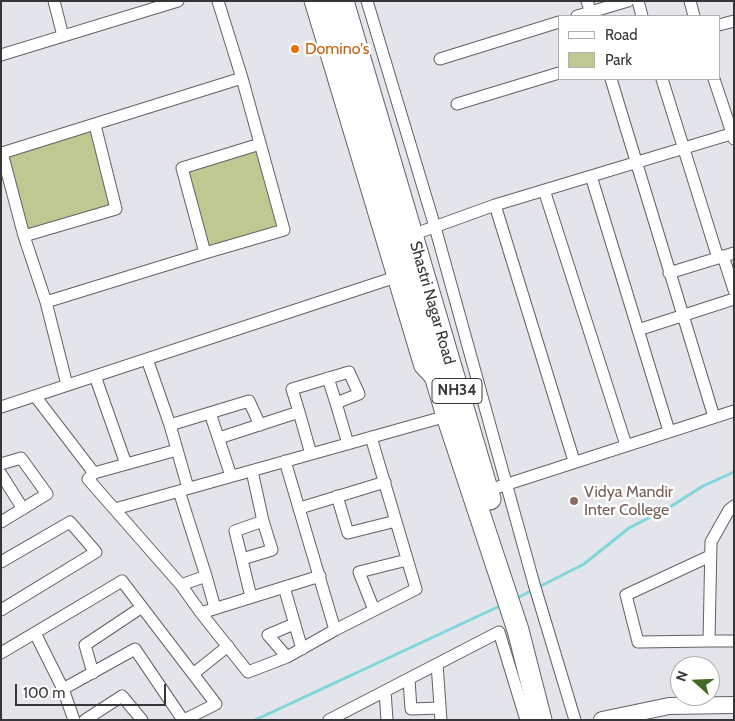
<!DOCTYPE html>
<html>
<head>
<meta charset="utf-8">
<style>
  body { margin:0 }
  #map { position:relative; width:735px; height:721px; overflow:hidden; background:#e4e4eb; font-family:Cabin,sans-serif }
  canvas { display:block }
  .frame { position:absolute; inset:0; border:2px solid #363639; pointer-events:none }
  .legend { position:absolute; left:558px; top:15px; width:162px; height:65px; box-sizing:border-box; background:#fff; border:1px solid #afafb0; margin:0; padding:6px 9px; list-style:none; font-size:15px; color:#363639 }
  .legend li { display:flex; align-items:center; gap:10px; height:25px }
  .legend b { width:25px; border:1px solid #afafb0 }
  .north { position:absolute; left:670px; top:656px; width:50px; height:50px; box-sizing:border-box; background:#fff; border:1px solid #afafb0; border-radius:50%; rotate:290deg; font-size:14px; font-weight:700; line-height:20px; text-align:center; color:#363639 }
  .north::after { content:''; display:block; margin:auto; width:18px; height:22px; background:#446922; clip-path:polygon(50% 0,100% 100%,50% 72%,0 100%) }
  .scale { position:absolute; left:15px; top:684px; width:151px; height:22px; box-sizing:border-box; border:2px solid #363639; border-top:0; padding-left:6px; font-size:15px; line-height:18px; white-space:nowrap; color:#363639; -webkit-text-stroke:4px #fff; paint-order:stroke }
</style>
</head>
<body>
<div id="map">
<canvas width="735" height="721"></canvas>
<div class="frame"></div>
<ul class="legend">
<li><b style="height:6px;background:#fff"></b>Road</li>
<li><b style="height:14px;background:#c0c892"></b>Park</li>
</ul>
<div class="north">N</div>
<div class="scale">100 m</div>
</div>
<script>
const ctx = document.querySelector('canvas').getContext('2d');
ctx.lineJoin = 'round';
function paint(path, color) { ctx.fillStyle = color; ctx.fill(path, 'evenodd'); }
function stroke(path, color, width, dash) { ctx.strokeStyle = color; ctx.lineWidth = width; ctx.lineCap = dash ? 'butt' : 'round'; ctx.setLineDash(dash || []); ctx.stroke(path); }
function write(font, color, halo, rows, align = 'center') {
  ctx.font = font + ' Cabin,sans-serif'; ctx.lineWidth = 5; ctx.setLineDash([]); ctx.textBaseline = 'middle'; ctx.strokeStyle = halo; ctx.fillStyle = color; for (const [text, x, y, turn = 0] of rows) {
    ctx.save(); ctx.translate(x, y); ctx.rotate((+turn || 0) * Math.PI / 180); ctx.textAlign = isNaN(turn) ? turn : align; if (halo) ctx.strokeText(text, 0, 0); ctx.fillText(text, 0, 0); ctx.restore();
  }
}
const green = new Path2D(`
  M92,130L111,206L28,229L8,156Z
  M258,150L279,228L208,248L188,171Z`);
const stream = new Path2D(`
  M515,599L584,564L629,528L670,507L703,486L734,472
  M255,720L502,605`);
const street = new Path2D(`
  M54,1L63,36
  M310,1L420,367L433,381
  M367,1L435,227L534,584L575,720
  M587,1L592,16
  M638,1L642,16
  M690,1L694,16
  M577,16L628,1
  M719,25L734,21
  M1,55L178,1
  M440,59L559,22
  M242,78L284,230L205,253L182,168L260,144
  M611,79L714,417
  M662,79L718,258
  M714,79L734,139
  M457,104L559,73
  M95,125L116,209L24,236L2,153L242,78L218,1
  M591,176L669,431
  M544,190L626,445
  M495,205L574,461
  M412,235L495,205L734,133
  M24,236L46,302L205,253
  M723,256L734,290
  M669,273L734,253
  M46,302L67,385
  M638,330L734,299
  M147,359L170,425
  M95,376L126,464
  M328,378L336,403
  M35,396L94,473
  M1,407L405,274
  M299,412L311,454
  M210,413L231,476
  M219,438L299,412L292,389L349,372L359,394L336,403L348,444
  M177,450L94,473L88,479L181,585L201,613L320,576
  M1,464L21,458L47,494L1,522
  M252,471L263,521
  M1,474L23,509
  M188,488L170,425L249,401L260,425
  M179,491L206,576L181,585
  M483,492L734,411
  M337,496L348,533L396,521
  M734,506L729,510L711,542L709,641H734
  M300,508L385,482
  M115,509L447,416
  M242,559L272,550L263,521L235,531L251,597
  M1,562L70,522L96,552L1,610
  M206,576L215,608
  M284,587L302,649
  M374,610L359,572L407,560
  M201,613L248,672L287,657L335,630L285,461
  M335,630L416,589L371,437
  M35,633L63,689L74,720
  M709,641L638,642L626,595L710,556
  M1,653L122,581L216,704L184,720
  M287,657L268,635L294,624
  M437,664L441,720
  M93,673L85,645L142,607
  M193,674L228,646
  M409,679L411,709L440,708
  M63,689L135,649L183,720
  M385,691L387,720
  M85,720L122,696L142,720
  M329,720L499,632L526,720`);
const secondary = new Path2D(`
  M602,720L669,706L734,705`);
const highway = new Path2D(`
  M324,1L447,416L518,630L541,720
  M343,1L490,499`);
const markers = [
  [295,49,5,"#e8710a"],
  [574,501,5,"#8d6e63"]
];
const shields = [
  [457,391,50]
];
const shieldNames = [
  ["NH34",457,391]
];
const foodNames = [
  ["Domino's",305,49]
];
const streetNames = [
  ["Shastri Nagar Road",432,303,74]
];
const educationNames = [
  ["Vidya Mandir",584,492],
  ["Inter College",584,510]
];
paint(green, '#c0c892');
stroke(stream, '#7fd7dc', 3);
stroke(street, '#616167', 13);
stroke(secondary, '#616167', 18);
stroke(highway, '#616167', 23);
stroke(street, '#fff', 11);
stroke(secondary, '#fff', 16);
stroke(highway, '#fff', 21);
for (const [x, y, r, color] of markers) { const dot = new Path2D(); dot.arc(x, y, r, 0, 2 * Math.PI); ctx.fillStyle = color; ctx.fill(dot); stroke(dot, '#fff', 2); }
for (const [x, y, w] of shields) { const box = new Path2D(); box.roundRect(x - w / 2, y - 12.5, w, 25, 4); ctx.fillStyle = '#fff'; ctx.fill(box); stroke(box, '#363639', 1); }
write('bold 15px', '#363639', null, shieldNames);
write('16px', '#c56008', '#fff', foodNames, 'left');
write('16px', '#363639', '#fff', streetNames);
write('16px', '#785e54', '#fff', educationNames, 'left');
</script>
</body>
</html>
